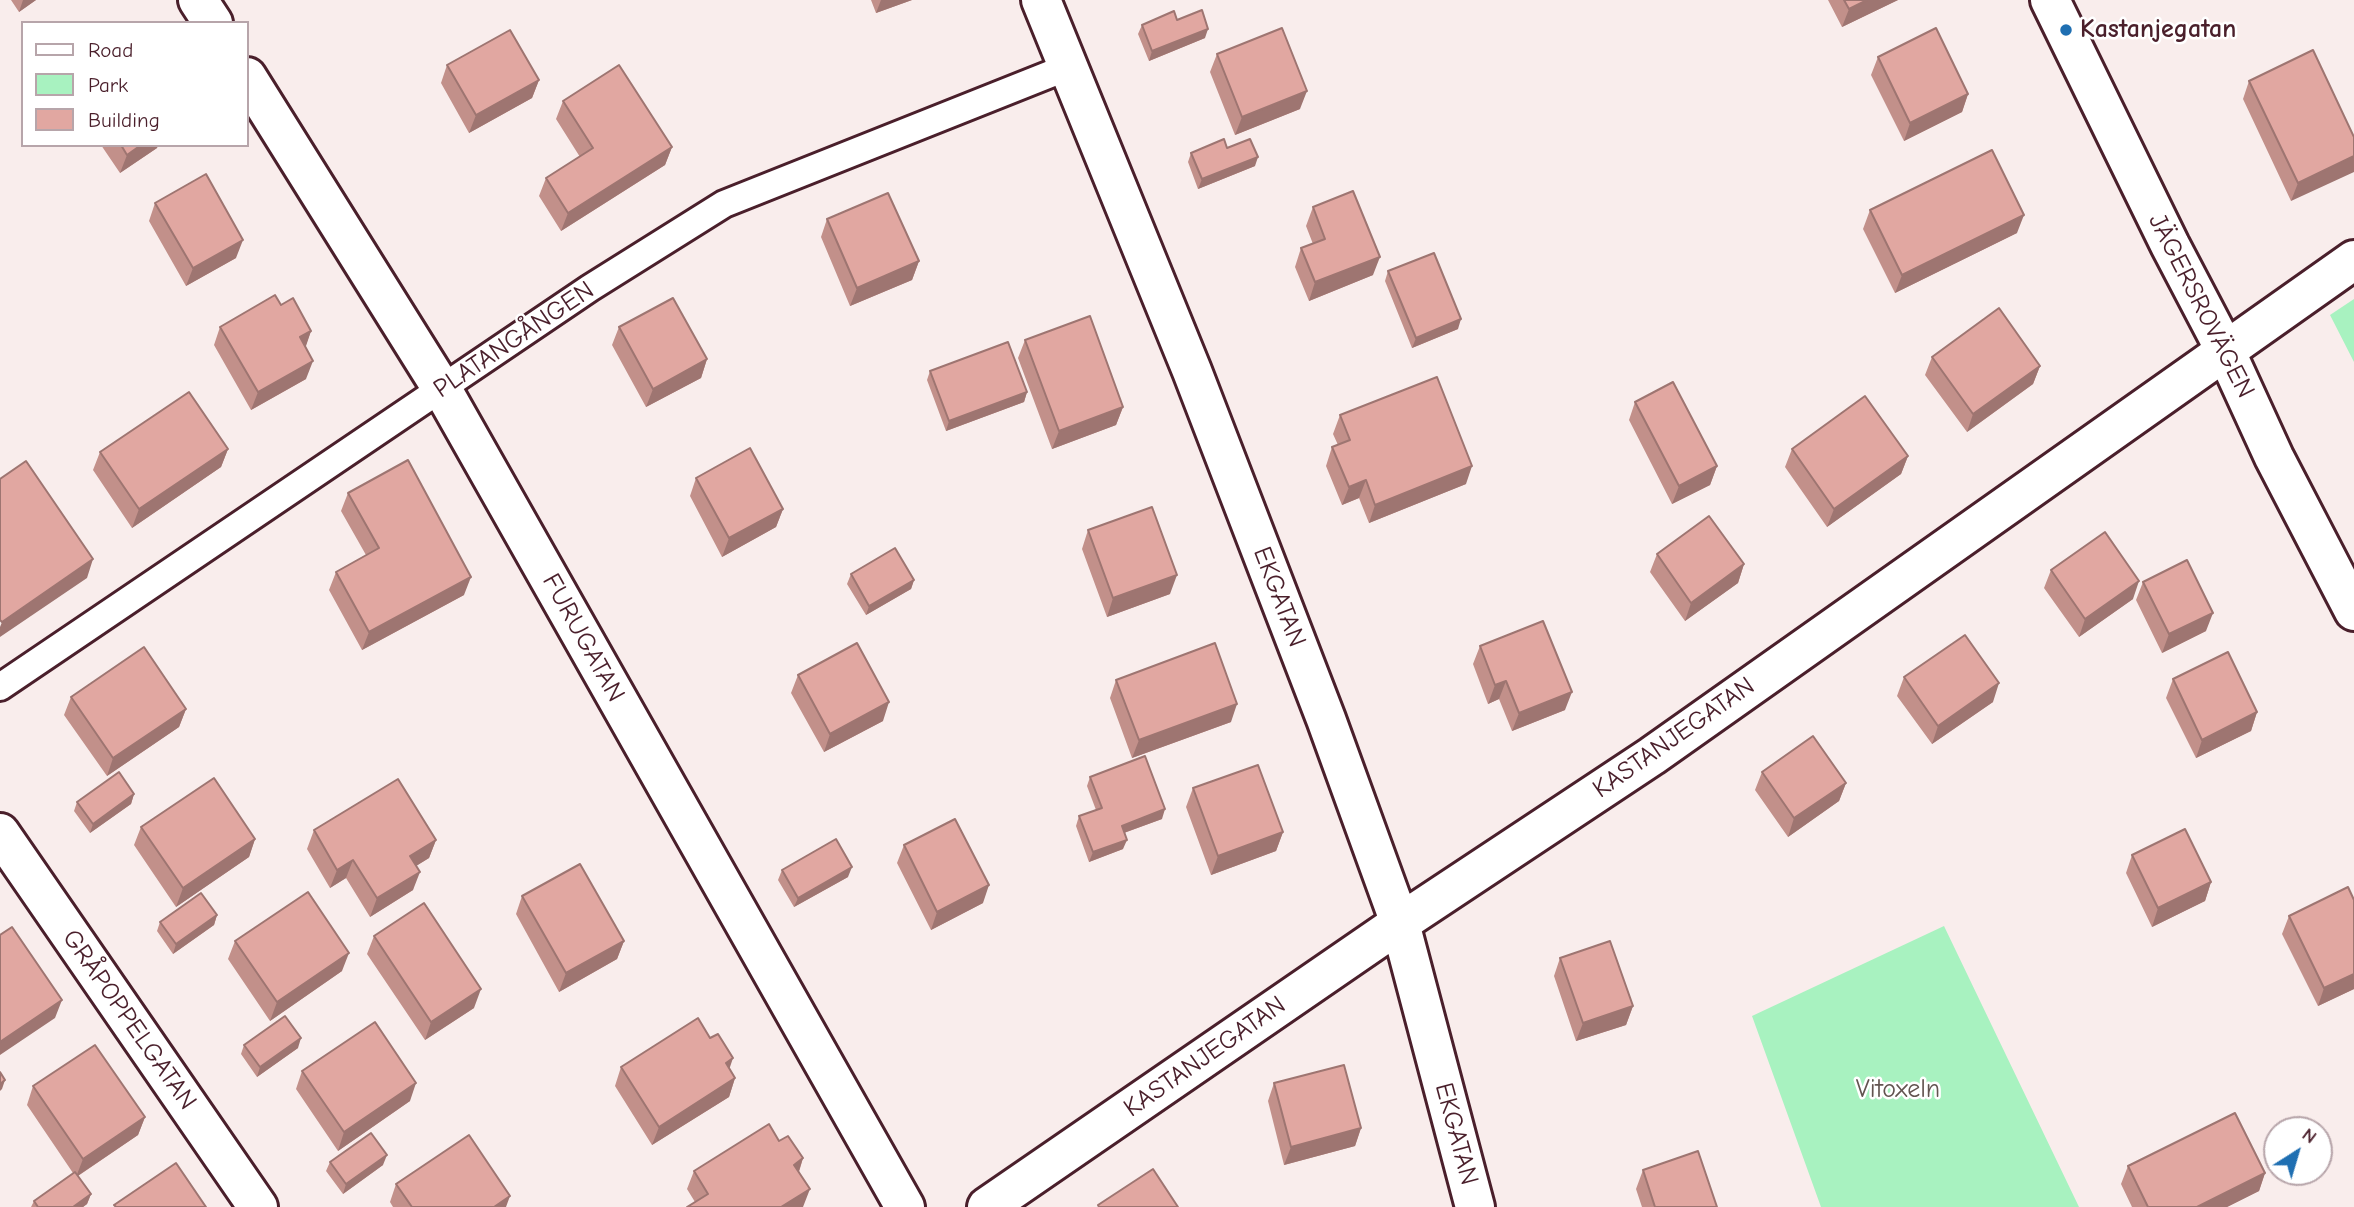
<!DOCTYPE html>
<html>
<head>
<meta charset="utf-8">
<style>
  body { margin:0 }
  #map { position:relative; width:2354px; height:1207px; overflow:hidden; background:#f9edec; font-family:"Comic Neue",sans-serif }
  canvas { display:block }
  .legend { position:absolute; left:21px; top:21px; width:228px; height:126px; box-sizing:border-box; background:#fff; border:2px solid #b7a5aa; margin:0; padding:9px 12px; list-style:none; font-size:21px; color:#4a1f2b }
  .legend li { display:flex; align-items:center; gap:14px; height:35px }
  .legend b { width:35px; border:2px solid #b7a5aa }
  .north { position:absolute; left:2263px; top:1116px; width:70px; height:70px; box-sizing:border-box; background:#fff; border:2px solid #b7a5aa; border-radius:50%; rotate:37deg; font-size:19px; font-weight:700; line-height:28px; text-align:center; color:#4a1f2b }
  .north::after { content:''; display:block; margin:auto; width:24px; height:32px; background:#1f6fb2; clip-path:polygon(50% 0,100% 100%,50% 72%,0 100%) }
</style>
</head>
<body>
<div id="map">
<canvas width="2354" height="1207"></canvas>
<ul class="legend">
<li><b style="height:9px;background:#fff"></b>Road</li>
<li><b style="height:19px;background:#a8f2c0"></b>Park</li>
<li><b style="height:19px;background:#e1a7a1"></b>Building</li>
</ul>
<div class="north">N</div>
</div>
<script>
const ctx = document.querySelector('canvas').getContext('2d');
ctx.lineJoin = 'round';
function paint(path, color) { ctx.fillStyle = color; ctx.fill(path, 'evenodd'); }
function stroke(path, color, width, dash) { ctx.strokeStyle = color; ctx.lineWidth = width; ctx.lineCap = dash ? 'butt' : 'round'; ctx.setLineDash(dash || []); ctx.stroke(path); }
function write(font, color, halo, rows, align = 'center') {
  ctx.font = font + ' "Comic Neue",sans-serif'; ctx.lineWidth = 5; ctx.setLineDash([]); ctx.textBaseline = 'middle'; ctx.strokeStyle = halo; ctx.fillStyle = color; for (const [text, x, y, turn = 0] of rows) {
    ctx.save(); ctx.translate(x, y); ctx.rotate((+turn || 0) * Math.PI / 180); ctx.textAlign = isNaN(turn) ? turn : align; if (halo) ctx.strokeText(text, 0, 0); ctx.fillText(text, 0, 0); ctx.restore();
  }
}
const green = new Path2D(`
  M2354,299V362L2330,315Z
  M1944,926L2079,1207H1821L1752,1016Z`);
const service = new Path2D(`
  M0,687L590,288L724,204L1068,67`);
const minor = new Path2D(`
  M198,0L213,23
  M1041,0L1192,371L1326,719L1400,923L1475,1207
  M247,77L442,389L905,1207
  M0,833L258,1207
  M987,1207L1400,923L1652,756L2354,260`);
const tertiary = new Path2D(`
  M2050,0L2170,245L2225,350L2274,457L2354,611`);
const wall = new Path2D(`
  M11,0H36L19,12Z
  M871,0H912L876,13Z
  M1828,0H1898L1842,27Z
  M1177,20L1205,38L1149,61L1138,34L1142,25Z
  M1217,54L1300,109L1235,135L1210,72Z
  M1878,57L1968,94L1962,112L1904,141L1871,75Z
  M447,65L539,80L532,98L469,133L441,83Z
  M2249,81L2354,137L2291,201L2243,99Z
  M563,101L672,147L665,165L561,231L539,196L546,178L580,157L556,119Z
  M101,145H158L157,148L120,173Z
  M1191,153L1255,166L1198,189L1188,162Z
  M155,203L236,258L186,286L149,221Z
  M1313,207L1373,275L1309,301L1295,267L1301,248L1313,244L1306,226Z
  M1870,210L2017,233L1895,293L1863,229Z
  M827,219L919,261L912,280L850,306L821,237Z
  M1388,271L1458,329L1412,348L1385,281Z
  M281,305L311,331L305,347L306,379L251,410L214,345L220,327Z
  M619,327L707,359L701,378L646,407L612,345Z
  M1025,340L1123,407L1116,425L1052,449L1018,358Z
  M1932,357L2040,366L2033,384L1967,432L1925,375Z
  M930,371L1027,392L1024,402L946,431L927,380Z
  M1635,402L1717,466L1710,485L1672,504L1629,420Z
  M1340,415L1466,484L1369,523L1359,498L1342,505L1326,466L1332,447L1338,445L1333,434Z
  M228,449L221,467L132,528L93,470L100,452Z
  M1792,449L1908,456L1901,474L1827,527L1785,467Z
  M696,478L783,509L776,527L722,557L690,496Z
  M348,493L464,595L362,650L329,590L336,572L366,555L341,511Z
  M1088,530L1170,594L1107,617L1082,549Z
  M1657,554L1744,564L1738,583L1685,621L1650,572Z
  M2051,570L2133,599L2079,637L2044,588Z
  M851,574L914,580L911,589L866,615L847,584Z
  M2143,582L2206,631L2162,653L2136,600Z
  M1480,646L1565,710L1512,731L1499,699L1488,704L1473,664Z
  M798,675L883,721L824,752L791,693Z
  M1904,677L1993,702L1932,744L1897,696Z
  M2173,679L2257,712L2251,731L2196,758L2166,698Z
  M1116,680L1231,722L1132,758L1110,698Z
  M71,697L186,709L179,727L107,776L64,715Z
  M1762,772L1846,783L1839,801L1788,837L1755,790Z
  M1090,777L1162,819L1124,833L1123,849L1089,862L1076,826L1079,816L1096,810L1087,786Z
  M1193,788L1283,832L1276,851L1211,875L1186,807Z
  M134,794L131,804L90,833L74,811L77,802Z
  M141,827L255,839L249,857L176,907L134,845Z
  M314,830L436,840L429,858L416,866L413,890L370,917L346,878L330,888L307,849Z
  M904,845L983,903L931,930L897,863Z
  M2132,855L2211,882L2205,901L2152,927L2126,873Z
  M782,870L848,877L794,907L778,880Z
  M522,896L624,941L617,959L559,992L516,914Z
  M217,915L214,925L173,954L157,931L160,922Z
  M2289,916L2354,989L2318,1006L2282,934Z
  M374,936L474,1008L425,1040L367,954Z
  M235,941L342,971L270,1021L228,959Z
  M1560,958L1633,1006L1626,1025L1576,1041L1554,976Z
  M244,1045L298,1048L257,1077L241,1054Z
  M621,1067L729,1069L735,1078L729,1097L652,1145L615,1086Z
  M302,1071L410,1101L338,1151L296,1089Z
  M1274,1083L1361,1128L1355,1146L1284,1165L1268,1101Z
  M33,1086L145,1117L138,1135L78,1176L91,1194L87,1204L83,1207H31L34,1201L73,1173L27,1105Z
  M779,1141L803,1158L799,1172L695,1202L687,1189L694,1171Z
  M330,1162L383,1165L343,1194L326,1171Z
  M2128,1166L2265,1173L2259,1191L2227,1207H2132L2121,1184Z
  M1643,1170L1717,1207H1642L1636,1189Z
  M396,1184L506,1207H393L390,1202Z`);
const shadedWall = new Path2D(`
  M23,0H36L19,12Z
  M881,0H912L876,13Z
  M1867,0H1898L1842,27L1849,9Z
  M1208,29L1205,38L1149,61L1152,51Z
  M539,80L532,98L469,133L476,115Z
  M1307,91L1300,109L1235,135L1242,117Z
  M1968,94L1962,112L1904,141L1910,123Z
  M141,145H158L157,148L120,173L127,155Z
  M672,147L665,165L561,231L568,213Z
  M2354,156V172L2291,201L2298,183Z
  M1258,157L1255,166L1198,189L1202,179Z
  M2024,215L2017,233L1895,293L1902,275Z
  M243,240L236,258L186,286L193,268Z
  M1380,257L1373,275L1309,301L1315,282Z
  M919,261L912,280L850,306L857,288Z
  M1461,319L1458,329L1412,348L1416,338Z
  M311,331L305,349L300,337Z
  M707,359L701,378L646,407L653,389Z
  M313,361L306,379L251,410L258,392Z
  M2040,366L2033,384L1967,432L1973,414Z
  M1027,392L1024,402L946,431L949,421Z
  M1123,407L1116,425L1052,449L1059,431Z
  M228,449L221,467L132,528L139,509Z
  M1908,456L1901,474L1827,527L1834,509Z
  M1472,466L1466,484L1369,523L1375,505Z
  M1717,466L1710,485L1672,504L1679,486Z
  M1366,480L1359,498L1342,505L1349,487Z
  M783,509L776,527L722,557L729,538Z
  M93,559L87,578L0,637V627L2,622Z
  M1744,564L1738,583L1685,621L1691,603Z
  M1177,575L1170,594L1107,617L1113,598Z
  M471,577L464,595L362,650L369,632Z
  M914,580L911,589L866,615L869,606Z
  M2139,581L2133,599L2079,637L2085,619Z
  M2213,613L2206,631L2162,653L2169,634Z
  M1506,681L1499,699L1488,704L1495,685Z
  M1999,683L1993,702L1932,744L1938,726Z
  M1572,692L1565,710L1512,731L1519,713Z
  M889,702L883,721L824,752L830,734Z
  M1237,704L1231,722L1132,758L1139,740Z
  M186,709L179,727L107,776L113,758Z
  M2257,712L2251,731L2196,758L2202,740Z
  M1846,783L1839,801L1788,837L1794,818Z
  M134,794L131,804L90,833L93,824Z
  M1165,809L1162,819L1118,835L1122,826Z
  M1283,832L1276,851L1211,875L1218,856Z
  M255,839L249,857L176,907L183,888Z
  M436,840L429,858L403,874L410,856Z
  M1127,840L1123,849L1089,862L1093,852Z
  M353,860L346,878L330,888L337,870Z
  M852,867L848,877L794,907L798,898Z
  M420,872L413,890L370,917L377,898Z
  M2211,882L2205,901L2152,927L2158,908Z
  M989,885L983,903L931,930L937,912Z
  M217,915L214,925L173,954L176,944Z
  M624,941L617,959L559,992L566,973Z
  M349,953L342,971L270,1021L277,1002Z
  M2354,974V989L2318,1006L2324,988Z
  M481,989L474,1008L425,1040L431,1022Z
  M62,1000L55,1018L0,1055V1042Z
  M1633,1006L1626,1025L1576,1041L1583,1023Z
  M301,1038L298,1048L257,1077L260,1067Z
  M733,1058L727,1076L726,1063Z
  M735,1078L729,1097L652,1145L659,1127Z
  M5,1080L2,1089L0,1091V1084Z
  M416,1083L410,1101L338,1151L344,1132Z
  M145,1117L138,1135L76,1177L83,1159Z
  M1361,1128L1355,1146L1284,1165L1291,1147Z
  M387,1155L383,1165L343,1194L346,1184Z
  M803,1158L797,1177L794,1165Z
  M2265,1173L2259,1191L2227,1207H2197Z
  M810,1189L803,1207H781Z
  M91,1194L87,1204L83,1207H73Z
  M510,1196L506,1207H494Z`);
const building = new Path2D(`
  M1844,0H1867L1849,9Z
  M1202,10L1208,29L1152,51L1142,25L1174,11L1177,20Z
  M1282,28L1307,91L1242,117L1217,54Z
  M1936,28L1968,94L1910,123L1878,57Z
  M510,30L539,80L476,115L447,65Z
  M2313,50L2354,137V156L2298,183L2249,81Z
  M619,65L672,147L568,213L546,178L593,148L563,101Z
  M1224,139L1227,148L1250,139L1258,157L1202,179L1191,153Z
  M121,145H141L127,155Z
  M1992,150L2024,215L1902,275L1870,210Z
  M206,174L243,240L193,268L155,203Z
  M1353,191L1380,257L1315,282L1301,248L1325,239L1313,207Z
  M888,193L919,261L857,288L827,219Z
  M1434,253L1461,319L1416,338L1388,271Z
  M275,295L281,305L293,298L311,331L300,337L313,361L258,392L220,327Z
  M673,298L707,359L653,389L619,327Z
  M1999,308L2040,366L1973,414L1932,357Z
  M1090,316L1123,407L1059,431L1025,340Z
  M1008,342L1027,392L949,421L930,371Z
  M1437,377L1472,466L1375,505L1366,480L1349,487L1332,447L1350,440L1340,415Z
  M1673,382L1717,466L1679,486L1635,402Z
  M189,392L228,449L139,509L100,452Z
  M1865,396L1908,456L1834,509L1792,449Z
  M750,448L783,509L729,538L696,478Z
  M408,460L471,577L369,632L336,572L379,548L348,493Z
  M26,461L93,559L2,622L0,620V479Z
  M1152,507L1177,575L1113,598L1088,530Z
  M1709,516L1744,564L1691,603L1657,554Z
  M2105,532L2139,581L2085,619L2051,570Z
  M895,548L914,580L869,606L851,574Z
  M2187,560L2213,613L2169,634L2143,582Z
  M1543,621L1572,692L1519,713L1506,681L1495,685L1480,646Z
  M1965,635L1999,683L1938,726L1904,677Z
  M857,643L889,702L830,734L798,675Z
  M1215,643L1237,704L1139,740L1116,680Z
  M144,647L186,709L113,758L71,697Z
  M2228,652L2257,712L2202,740L2173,679Z
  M1813,736L1846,783L1794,818L1762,772Z
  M1145,756L1165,809L1122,826L1127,840L1093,852L1079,816L1102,808L1090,777Z
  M1258,765L1283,832L1218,856L1193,788Z
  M119,772L134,794L93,824L77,802Z
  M214,778L255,839L183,888L141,827Z
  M398,779L436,840L410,856L420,872L377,898L353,860L337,870L314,830Z
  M955,819L989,885L937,912L904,845Z
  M2185,829L2211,882L2158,908L2132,855Z
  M836,839L852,867L798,898L782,870Z
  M580,864L624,941L566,973L522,896Z
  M2348,887L2354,900V974L2324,988L2289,916Z
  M308,892L349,953L277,1002L235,941Z
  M201,893L217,915L176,944L160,922Z
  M424,903L481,989L431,1022L374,936Z
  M12,927L62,1000L0,1042V935Z
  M1610,941L1633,1006L1583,1023L1560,958Z
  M285,1016L301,1038L260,1067L244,1045Z
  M698,1018L710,1038L718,1034L733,1058L726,1063L735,1078L659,1127L621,1067Z
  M375,1022L416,1083L344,1132L302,1071Z
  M95,1045L145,1117L83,1159L33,1086Z
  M1344,1065L1361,1128L1291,1147L1274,1083Z
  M0,1072L5,1080L0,1084Z
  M2235,1113L2265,1173L2197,1207H2148L2128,1166Z
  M769,1124L779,1141L788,1136L803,1158L794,1165L810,1189L781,1207H687L708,1194L694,1171Z
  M371,1133L387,1155L346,1184L330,1162Z
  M469,1135L510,1196L494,1207H412L396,1184Z
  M1698,1151L1717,1207H1655L1643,1170Z
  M176,1163L206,1207H116L114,1205Z
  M1153,1169L1178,1207H1099L1098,1205Z
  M75,1172L91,1194L73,1207H38L34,1201Z`);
const markers = [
  [2066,30,7,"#1f6fb2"]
];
const poiNames = [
  ["Kastanjegatan",2080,30]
];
const streetNames = [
  ["JÄGERSROVÄGEN",2201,306,63],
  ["PLATANGÅNGEN",514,340,-34],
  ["EKGATAN",1279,597,69],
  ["FURUGATAN",583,638,61],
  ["KASTANJEGATAN",1674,738,-35],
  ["GRÅPOPPELGATAN",129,1020,55],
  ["KASTANJEGATAN",1205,1057,-35],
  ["EKGATAN",1456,1134,75]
];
const parkNames = [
  ["Vitoxeln",1898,1090]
];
paint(green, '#a8f2c0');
stroke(service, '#4a1f2b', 32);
stroke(minor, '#4a1f2b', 44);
stroke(tertiary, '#4a1f2b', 44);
stroke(service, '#fff', 26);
stroke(minor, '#fff', 38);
stroke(tertiary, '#fff', 38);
paint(wall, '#c2908a');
paint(shadedWall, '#9e7571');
paint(building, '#e1a7a1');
stroke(building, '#9e7571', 2);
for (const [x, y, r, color] of markers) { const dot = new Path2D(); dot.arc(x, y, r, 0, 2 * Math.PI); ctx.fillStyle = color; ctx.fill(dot); stroke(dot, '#fff', 2.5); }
write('bold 26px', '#4a1f2b', '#fff', poiNames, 'left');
write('26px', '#4a1f2b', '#fff', streetNames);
write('26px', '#625450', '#fff', parkNames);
</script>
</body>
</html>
